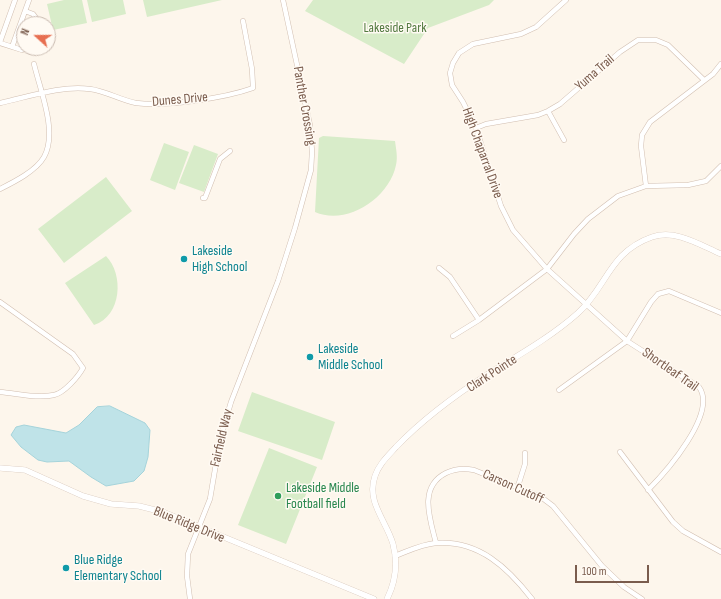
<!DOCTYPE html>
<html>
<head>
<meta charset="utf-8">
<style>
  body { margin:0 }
  #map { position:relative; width:721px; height:599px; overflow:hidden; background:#fdf6ec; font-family:"Sofia Sans Condensed",sans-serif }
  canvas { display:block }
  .north { position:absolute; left:16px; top:16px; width:40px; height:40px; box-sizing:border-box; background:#fffaf3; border:1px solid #cabbb1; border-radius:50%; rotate:291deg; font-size:11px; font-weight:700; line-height:16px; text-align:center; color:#7a5c4d }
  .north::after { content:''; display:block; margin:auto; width:14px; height:18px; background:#e76f51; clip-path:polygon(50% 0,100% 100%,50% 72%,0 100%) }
  .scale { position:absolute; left:575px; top:565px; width:74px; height:18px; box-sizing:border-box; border:2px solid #7a5c4d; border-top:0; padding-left:5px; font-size:12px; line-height:14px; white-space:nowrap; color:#7a5c4d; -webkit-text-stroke:3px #fffaf3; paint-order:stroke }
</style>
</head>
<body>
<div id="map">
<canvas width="721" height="599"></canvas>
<div class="north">N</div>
<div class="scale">100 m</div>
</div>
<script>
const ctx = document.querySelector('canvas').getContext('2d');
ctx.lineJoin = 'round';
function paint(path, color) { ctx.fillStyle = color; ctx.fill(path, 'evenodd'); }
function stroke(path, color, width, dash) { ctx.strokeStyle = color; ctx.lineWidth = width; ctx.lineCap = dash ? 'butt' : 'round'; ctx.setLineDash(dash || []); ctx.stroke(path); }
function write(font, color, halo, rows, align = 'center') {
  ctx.font = font + ' "Sofia Sans Condensed",sans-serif'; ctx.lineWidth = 3; ctx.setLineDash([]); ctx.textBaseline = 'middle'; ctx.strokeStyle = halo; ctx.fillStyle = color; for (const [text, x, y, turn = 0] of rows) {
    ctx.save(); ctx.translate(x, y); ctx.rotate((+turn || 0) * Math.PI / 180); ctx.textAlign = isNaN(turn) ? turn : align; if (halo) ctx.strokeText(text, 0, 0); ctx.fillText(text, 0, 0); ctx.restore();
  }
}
const green = new Path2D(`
  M64,0H82L87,23L53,30L47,4Z
  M87,0H123L126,14L92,22Z
  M143,0H222L147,17Z
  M313,0H494L489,5L428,28L404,64L305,11Z
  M323,136L395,141C396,149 398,157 396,165C389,199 346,226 315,212L319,138Z
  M164,143L189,152L175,190L150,180Z
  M194,145L218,154L204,192L179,183Z
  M106,177L132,211L64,263L38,229Z
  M106,256C124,274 122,316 94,325L65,283Z
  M252,392L335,422L322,460L238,431Z
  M269,448L317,467L286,544L238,525Z`);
const water = new Path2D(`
  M110,406L145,423L150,430L148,457L144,471L134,481L106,486L91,477L69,461L47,462L38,460L21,447L11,435L16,427L24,425L66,433L79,425L97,407Z`);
const minor = new Path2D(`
  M566,0L536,27L521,34L473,44L459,53L453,63L450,73L452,85L463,102L476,128L501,206L513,230L547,269L627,341L699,387C718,413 666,472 648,490
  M25,11L33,14L36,18L35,24
  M0,42L15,0
  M0,43L22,50L26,48
  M12,47L29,0
  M0,103C28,97 61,85 90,89C106,91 120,100 136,103C165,107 225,98 253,88L252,69L243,21
  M548,111L564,140
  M476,128L486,124L538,115L548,111L560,104L620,52L638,40H656L668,45L704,80
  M646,186L641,146L642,135L650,122L713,74L721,64
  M0,189C14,182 36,171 44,157C58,132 40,90 34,64
  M203,198H205L220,159L230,151
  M439,268L450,277L479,320
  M0,302L73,354L83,368C78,377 64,393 54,395C37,399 16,393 0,392
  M453,336L479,320L547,269L574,234L588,219L618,196L646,186L688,185L706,181L721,166
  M559,390L627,341L651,302L658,294L669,291L721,313
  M620,452L673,522L683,531L721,552
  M518,486L525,464V453
  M436,543C430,519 418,487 446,473C456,468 464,468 474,470L541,497L553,506L602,566L624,587L642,599
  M395,556C408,551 422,544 436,543C479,540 508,568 532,599
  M190,599L187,576L188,554L210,499L220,440L231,402L278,281L295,228L311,170L312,152L310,125L283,0`);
const tertiary = new Path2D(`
  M0,468L25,470L83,496L111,504L139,506L163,512L374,599
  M387,599C396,581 398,563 393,544C386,520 366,502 375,476C379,464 388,456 396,447C422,420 457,394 488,374C519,355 551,337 578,313C607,287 609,252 652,237C676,229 700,245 721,254`);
const markers = [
  [184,259,4,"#0f9aa8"],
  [310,357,4,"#0f9aa8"],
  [278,496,4,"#2e9e5b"],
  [66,568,4,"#0f9aa8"]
];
const parkNames = [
  ["Lakeside Park",395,28]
];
const streetNames = [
  ["Yuma Trail",595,73,-41],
  ["Dunes Drive",180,100,-5],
  ["Panther Crossing",304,106,80],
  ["High Chaparral Drive",482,153,70],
  ["Shortleaf Trail",670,370,35],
  ["Clark Pointe",492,374,-33],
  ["Fairfield Way",222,438,-77],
  ["Carson Cutoff",513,487,24],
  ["Blue Ridge Drive",189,525,22]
];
const cultureNames = [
  ["Lakeside",192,251],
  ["High School",192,267],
  ["Lakeside",318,349],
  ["Middle School",318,365],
  ["Blue Ridge",74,560],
  ["Elementary School",74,576]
];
const leisureNames = [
  ["Lakeside Middle",286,488],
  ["Football field",286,504]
];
paint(green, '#d8ecc9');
paint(water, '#bfe3e8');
stroke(water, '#a5d3da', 1);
stroke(minor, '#d1beb0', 5.5);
stroke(tertiary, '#d1beb0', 6);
stroke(minor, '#fff', 4.5);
stroke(tertiary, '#fff', 5.5);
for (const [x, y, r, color] of markers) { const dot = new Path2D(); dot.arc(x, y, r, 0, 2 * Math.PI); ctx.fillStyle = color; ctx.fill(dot); stroke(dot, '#fffaf3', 1.5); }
write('14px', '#537a41', '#fffaf3', parkNames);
write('14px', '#7a5c4d', '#fffaf3', streetNames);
write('14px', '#0d838f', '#fffaf3', cultureNames, 'left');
write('14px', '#27864d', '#fffaf3', leisureNames, 'left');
</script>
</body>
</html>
